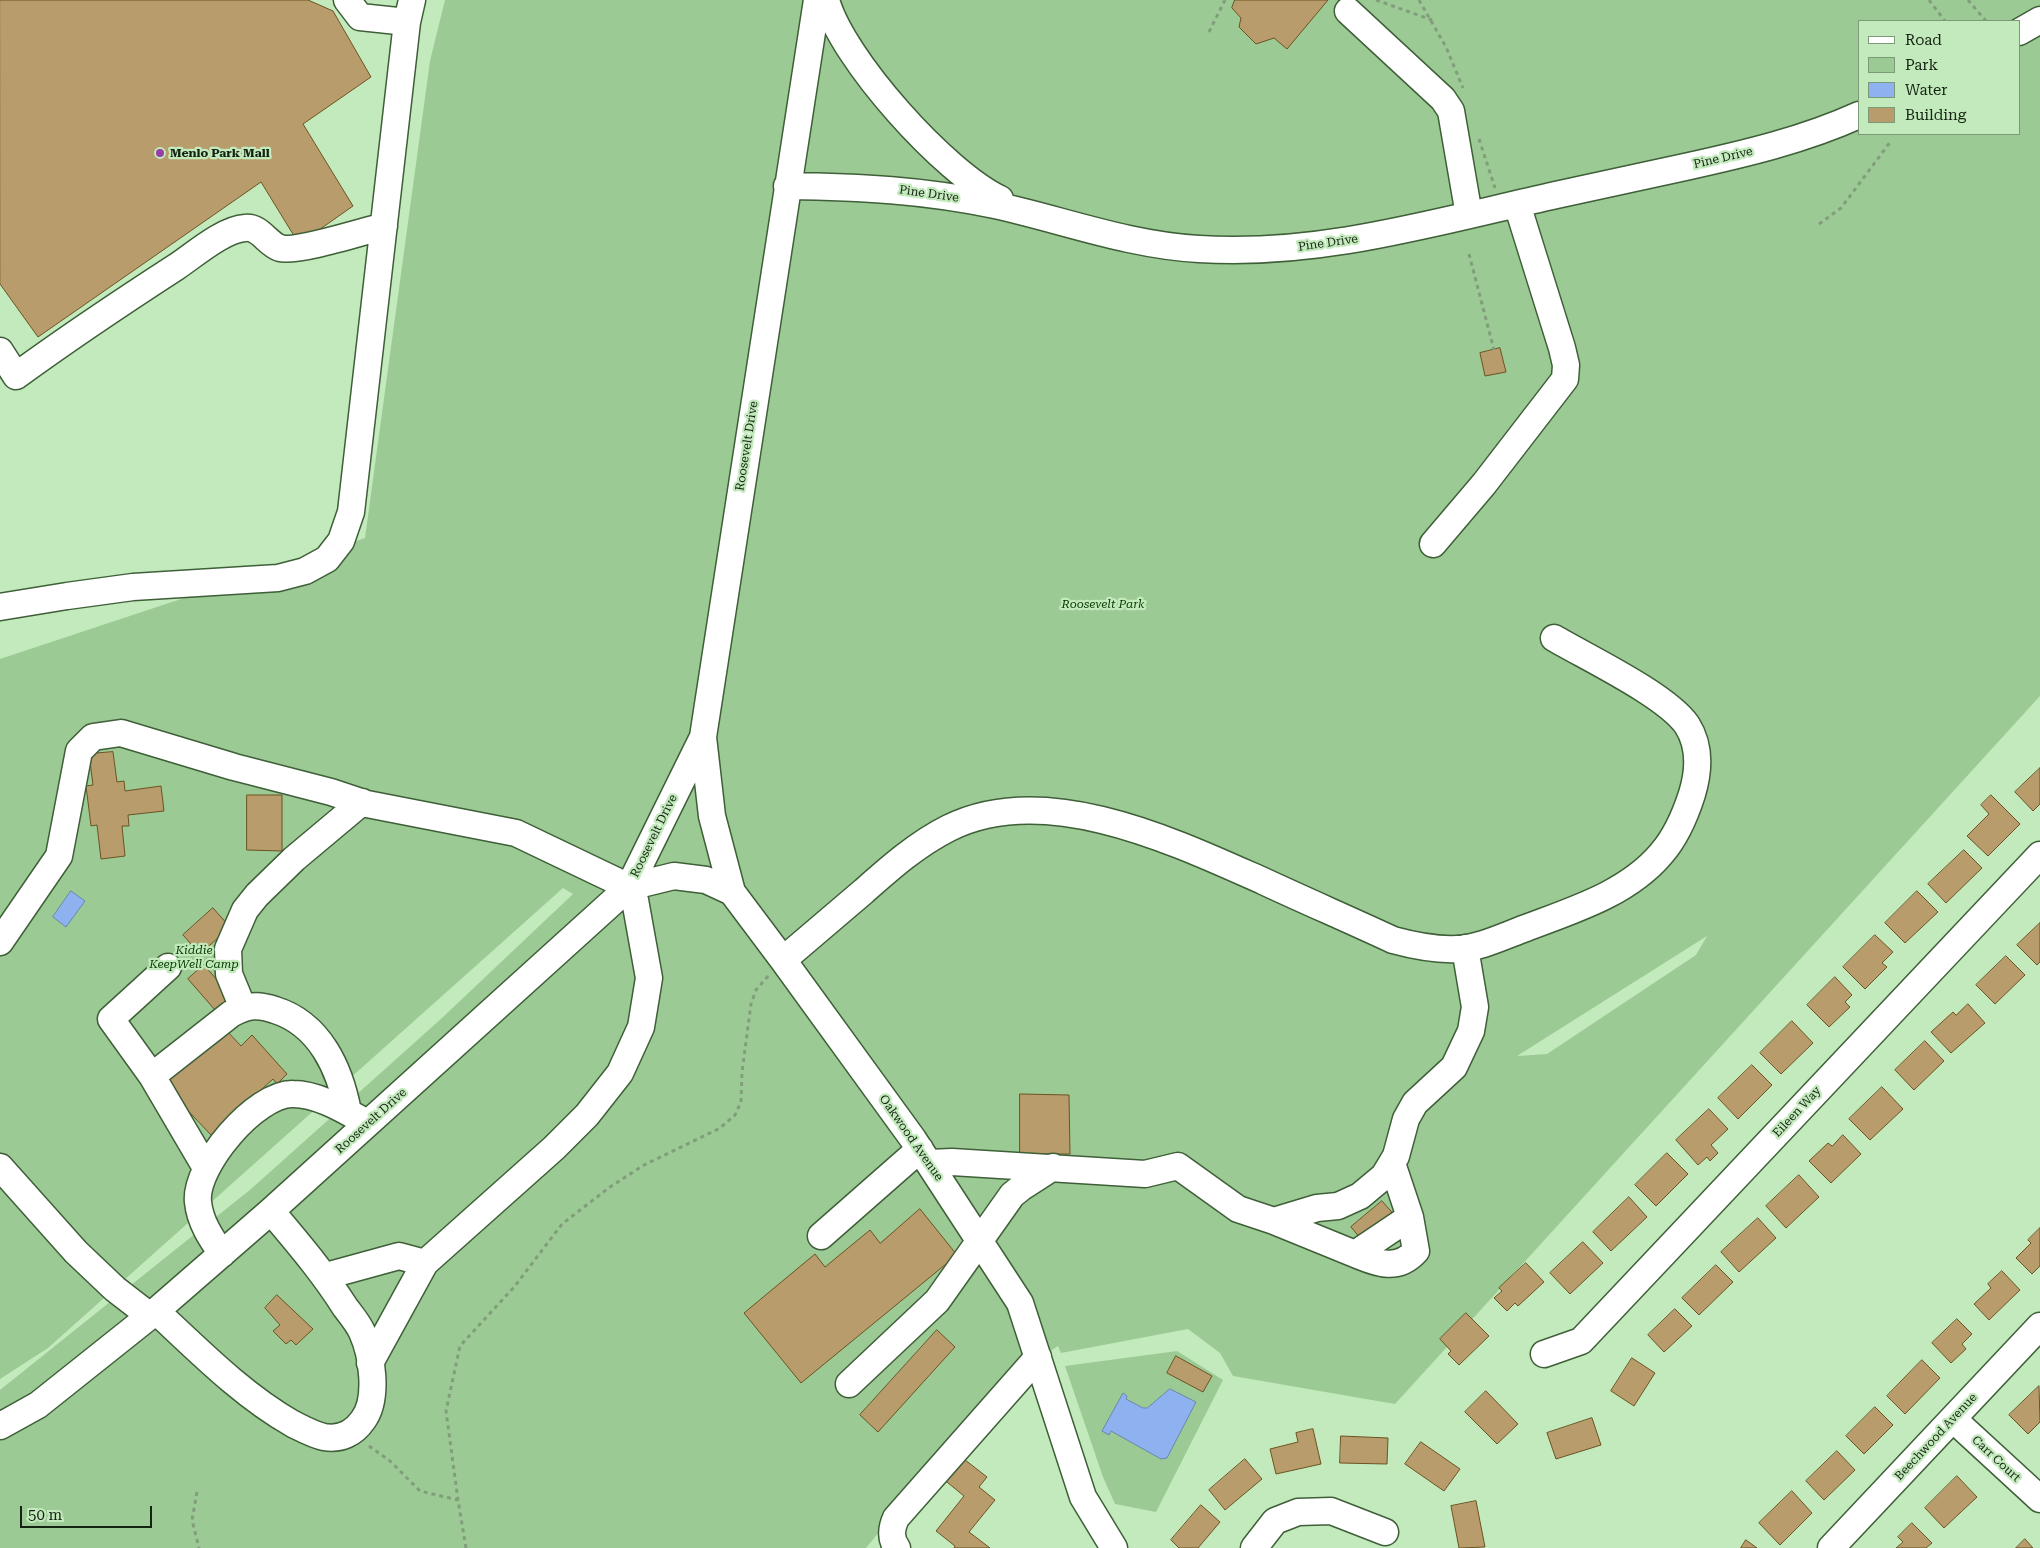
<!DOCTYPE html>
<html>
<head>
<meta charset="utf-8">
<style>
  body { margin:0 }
  #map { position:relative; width:2040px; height:1548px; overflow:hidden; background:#c3eabc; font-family:"Roboto Serif",serif }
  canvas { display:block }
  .legend { position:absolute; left:1858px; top:20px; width:162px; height:115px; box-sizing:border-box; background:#c3eabc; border:1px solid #7d9a78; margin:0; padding:6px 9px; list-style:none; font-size:15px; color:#152313 }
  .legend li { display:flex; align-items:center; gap:10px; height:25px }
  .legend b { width:25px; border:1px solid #7d9a78 }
  .scale { position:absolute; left:20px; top:1506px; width:132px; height:22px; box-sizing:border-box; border:2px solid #152313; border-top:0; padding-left:6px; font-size:15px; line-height:18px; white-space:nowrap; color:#152313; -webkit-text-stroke:4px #c3eabc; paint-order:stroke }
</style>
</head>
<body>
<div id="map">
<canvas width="2040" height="1548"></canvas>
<ul class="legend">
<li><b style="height:6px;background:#fff"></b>Road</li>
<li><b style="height:14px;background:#9cca94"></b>Park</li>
<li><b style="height:14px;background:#8eb2ef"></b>Water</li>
<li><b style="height:14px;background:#b89c6b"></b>Building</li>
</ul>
<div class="scale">50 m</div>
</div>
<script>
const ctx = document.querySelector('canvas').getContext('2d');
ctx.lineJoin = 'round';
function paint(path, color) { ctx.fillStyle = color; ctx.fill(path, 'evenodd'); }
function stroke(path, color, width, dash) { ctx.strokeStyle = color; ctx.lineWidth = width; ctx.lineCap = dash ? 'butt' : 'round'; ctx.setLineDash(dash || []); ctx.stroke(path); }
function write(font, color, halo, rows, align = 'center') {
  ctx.font = font + ' "Roboto Serif",serif'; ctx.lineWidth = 4.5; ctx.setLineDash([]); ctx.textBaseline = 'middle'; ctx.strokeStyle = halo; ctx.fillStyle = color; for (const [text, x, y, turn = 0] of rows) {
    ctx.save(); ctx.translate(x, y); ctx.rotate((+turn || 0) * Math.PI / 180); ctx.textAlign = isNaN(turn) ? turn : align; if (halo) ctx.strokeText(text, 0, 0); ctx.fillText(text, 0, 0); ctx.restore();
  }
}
const green = new Path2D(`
  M445,0H2040V696L1395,1404L1233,1376L1220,1353L1188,1329L1061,1353L1058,1346L1003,1381L866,1548H0V1390L251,1189L442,1018L573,894L563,888L48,1348L0,1379V659L365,538L430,61ZM1859,21H2019V134H1859ZM1707,936L1696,955L1547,1054L1517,1056Z
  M1177,1351L1223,1380L1156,1512L1115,1504L1103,1477L1065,1366Z`);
const water = new Path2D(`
  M71,891L85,901L66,927L53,917Z
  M1170,1389L1196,1402L1167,1458L1161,1459L1111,1431L1109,1435L1102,1431L1123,1393L1127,1396L1126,1399L1143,1408H1147Z`);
const building = new Path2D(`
  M0,0H308L333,11L371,77L303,124L353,206L299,244L261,182L38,337L0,284Z
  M1235,0H1328L1287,49L1274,38L1256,44L1239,27L1241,18L1232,8Z
  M1500,348L1506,372L1485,376L1480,353Z
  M113,752L117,782L124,781L125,791L161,786L164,811L128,815L129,826H122L125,856L101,859L97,825L91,826L86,786L93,785L89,754Z
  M2040,768V804L2033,811L2015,792Z
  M247,795H282V851L247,850Z
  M1991,795L2020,824L1988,856L1967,836L1989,814L1981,805Z
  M1964,850L1982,868L1946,903L1928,884Z
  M1917,891L1938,912L1905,943L1885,923Z
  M213,908L230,927L200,954L183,935Z
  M2040,923V962L2037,965L2017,945Z
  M1875,935L1893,952L1882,963L1887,967L1865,989L1843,967Z
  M2006,956L2025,975L1995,1004L1976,985Z
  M204,965L231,996L215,1010L188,979Z
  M1835,977L1852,995L1845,1002L1850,1007L1829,1027L1807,1005Z
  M1968,1004L1985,1023L1951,1053L1931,1032L1953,1012L1956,1015Z
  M1792,1021L1813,1043L1781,1074L1760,1053Z
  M227,1031L241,1046L252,1035L287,1074L277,1084L273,1079L211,1135L175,1097L178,1094L165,1079Z
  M1925,1041L1944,1061L1914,1090L1895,1070Z
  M1752,1065L1772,1085L1738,1119L1718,1098Z
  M1882,1087L1903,1109L1870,1140L1849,1119Z
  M1020,1094L1069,1095L1070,1154H1020Z
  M1709,1109L1728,1129L1711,1145L1718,1153L1710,1161L1707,1157L1698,1165L1676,1140Z
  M1843,1135L1861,1154L1831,1183L1809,1161L1828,1143L1832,1146Z
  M1667,1153L1688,1174L1656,1206L1635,1185Z
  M1799,1175L1819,1197L1786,1228L1766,1206Z
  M1629,1197L1647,1217L1611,1251L1593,1232Z
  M1382,1201L1397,1218L1365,1244L1351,1227Z
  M920,1209L957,1255L801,1383L744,1313L815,1254L825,1267L870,1230L880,1243Z
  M1758,1218L1776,1238L1739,1272L1721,1252Z
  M2040,1228V1266L2032,1274L2016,1258L2031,1243L2028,1240Z
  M1583,1242L1603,1263L1570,1294L1550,1273Z
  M1526,1263L1544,1282L1518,1306L1515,1303L1507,1311L1494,1298L1502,1291L1499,1288Z
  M1716,1265L1733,1282L1699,1315L1682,1298Z
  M2002,1271L2020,1290L1989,1320L1974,1304L1991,1288L1988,1284Z
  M277,1295L313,1329L296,1345L291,1340L286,1344L273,1331L280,1325L265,1308Z
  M1675,1309L1692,1326L1664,1352L1648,1335Z
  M1466,1313L1489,1336L1459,1365L1448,1354L1451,1351L1440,1339Z
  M1957,1319L1972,1334L1962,1344L1966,1349L1951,1363L1932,1343Z
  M937,1330L955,1347L878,1432L860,1415Z
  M1176,1356L1212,1376L1203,1392L1167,1373Z
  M1632,1358L1655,1373L1634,1406L1611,1391Z
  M1922,1360L1940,1378L1905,1414L1887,1396Z
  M2039,1386L2040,1422L2028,1434L2009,1415Z
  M1486,1391L1518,1424L1497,1444L1465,1412Z
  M1875,1407L1893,1425L1864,1454L1846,1436Z
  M1592,1418L1601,1445L1556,1459L1547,1433Z
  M1313,1429L1321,1464L1276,1474L1270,1449L1298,1442L1296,1433Z
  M1341,1436L1388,1438L1387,1464L1340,1463Z
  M1421,1442L1460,1469L1444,1491L1405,1464Z
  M1837,1451L1855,1470L1824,1500L1806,1481Z
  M960,1456L987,1477L979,1487L995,1500L969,1532L990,1548H954L955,1546L936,1531L964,1496L942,1478Z
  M1245,1459L1262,1479L1225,1510L1209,1490Z
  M1957,1476L1977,1497L1944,1528L1925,1508Z
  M1792,1491L1812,1513L1780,1545L1759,1523Z
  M1476,1501L1485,1547L1459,1548L1451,1506Z
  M1201,1505L1220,1522L1198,1548H1179L1171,1540Z
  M1912,1523L1932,1543L1926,1548H1896L1903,1542L1898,1537Z
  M2025,1539L2033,1548H2016Z
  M1746,1540L1757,1548H1741Z`);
const path = new Path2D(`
  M1376,0L1432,20
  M1419,0L1446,47L1463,88
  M1929,0L1945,21
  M1968,0L1986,21
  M1209,32L1225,0
  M1479,139L1495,188
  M1819,224L1841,208L1891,141
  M1469,254L1494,350
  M369,1446L390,1461L420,1491L458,1500
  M197,1492L192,1520L199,1548
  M466,1548L458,1500L446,1411L460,1346L515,1286L562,1224L610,1187L644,1165L720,1128L735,1115L741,1102L742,1072L751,1004L756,990L769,975`);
const minor = new Path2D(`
  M347,0L360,17L407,22
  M826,0C842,59 945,173 1000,199
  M1348,11L1443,99L1451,111L1469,215
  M2019,32L2040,20
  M787,186C860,187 923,190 995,205C1063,220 1128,245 1199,249C1320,257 1439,221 1556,195C1599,186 1642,176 1685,167C1744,154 1804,140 1859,115
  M0,351L16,376C68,338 122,302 176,267C194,255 224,229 245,228C260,226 267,244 280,248C295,253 365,231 384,226
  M1433,544L1484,484L1565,379L1566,365L1562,348L1517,204
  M0,607L67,596L133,587L278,578L305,571L327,559L341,541L351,512L407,22L412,0
  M703,737L712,816L732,892L783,960L913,1139L1020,1303L1083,1497L1114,1548
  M0,942L59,856L79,751L93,737L121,733L234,767L331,792L367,804L516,833L629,887L674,876L706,880L732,892
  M783,960C810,937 837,914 864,891C890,868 917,844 949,828C1045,780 1173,841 1263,881C1306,901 1350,920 1393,940C1415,946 1435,950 1457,949C1480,948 1504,936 1526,928C1573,910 1627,894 1661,854C1676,837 1685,816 1692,794C1699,771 1701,747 1687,725C1666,695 1588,658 1554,638
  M243,1008L229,974L228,949L245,910L257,895L294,859L362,802
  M152,1076L111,1019L168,967
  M929,1163L952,1162L1145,1174L1178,1166L1238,1209L1274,1221L1317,1208L1338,1206L1360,1196L1384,1176L1396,1156L1406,1119L1415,1103L1454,1067L1471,1031L1475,1007L1465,948
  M0,1167L76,1252L115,1289L150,1316
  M206,1168L152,1076L231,1014C248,1005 258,1004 275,1010C320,1024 340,1069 348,1112
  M1274,1221L1355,1254L1410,1217
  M821,1236L920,1149
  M222,1254C211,1238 200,1222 198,1202C194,1166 256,1093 293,1094C316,1094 341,1108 360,1119
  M1355,1254C1377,1263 1397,1272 1416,1251L1410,1217L1392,1163
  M326,1276L399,1256L425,1263
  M156,1311C199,1351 242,1395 293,1424C303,1429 314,1435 324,1437C341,1440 354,1433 363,1420C379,1399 372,1354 362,1332C358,1323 351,1315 345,1307C323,1272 297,1242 271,1211
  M1544,1354L1581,1341L2040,855
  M370,1363L425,1263L554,1148L587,1115L620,1073L641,1027L649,978L635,900L629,887
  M849,1384L937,1301L1012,1195L1022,1187L1053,1167
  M1953,1419L2040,1499
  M0,1426L38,1405L156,1311L271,1211L629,887L703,737L817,0
  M897,1548C890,1538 891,1529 896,1518L1038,1357
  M1254,1548L1275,1521L1298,1512L1331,1511L1385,1532
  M1831,1548L2040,1326`);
const markers = [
  [160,153,5,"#973da8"]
];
const poiNames = [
  ["Menlo Park Mall",170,153]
];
const streetNames = [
  ["Pine Drive",1723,158,-13],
  ["Pine Drive",929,194,8],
  ["Pine Drive",1328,243,-8],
  ["Roosevelt Drive",747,446,-81],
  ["Roosevelt Drive",654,836,-64],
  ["Eileen Way",1797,1112,-47],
  ["Roosevelt Drive",371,1121,-42],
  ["Oakwood Avenue",911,1138,55],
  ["Beechwood Avenue",1936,1437,-47],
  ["Carr Court",1996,1459,43]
];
const parkNames = [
  ["Roosevelt Park",1103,604],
  ["Kiddie",194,950],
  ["KeepWell Camp",194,964]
];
paint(green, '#9cca94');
paint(water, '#8eb2ef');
stroke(water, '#6a87ad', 1);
paint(building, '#b89c6b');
stroke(building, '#6c5323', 1);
stroke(minor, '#3e5f38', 29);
stroke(path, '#809e7b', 3, [4, 4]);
stroke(minor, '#fff', 26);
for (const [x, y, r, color] of markers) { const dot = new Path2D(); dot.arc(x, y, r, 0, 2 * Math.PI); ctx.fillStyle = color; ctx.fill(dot); stroke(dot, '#c3eabc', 2); }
write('bold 12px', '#152313', '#c3eabc', poiNames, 'left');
write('12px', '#152313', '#c3eabc', streetNames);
write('italic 12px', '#073b00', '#c3eabc', parkNames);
</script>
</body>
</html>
